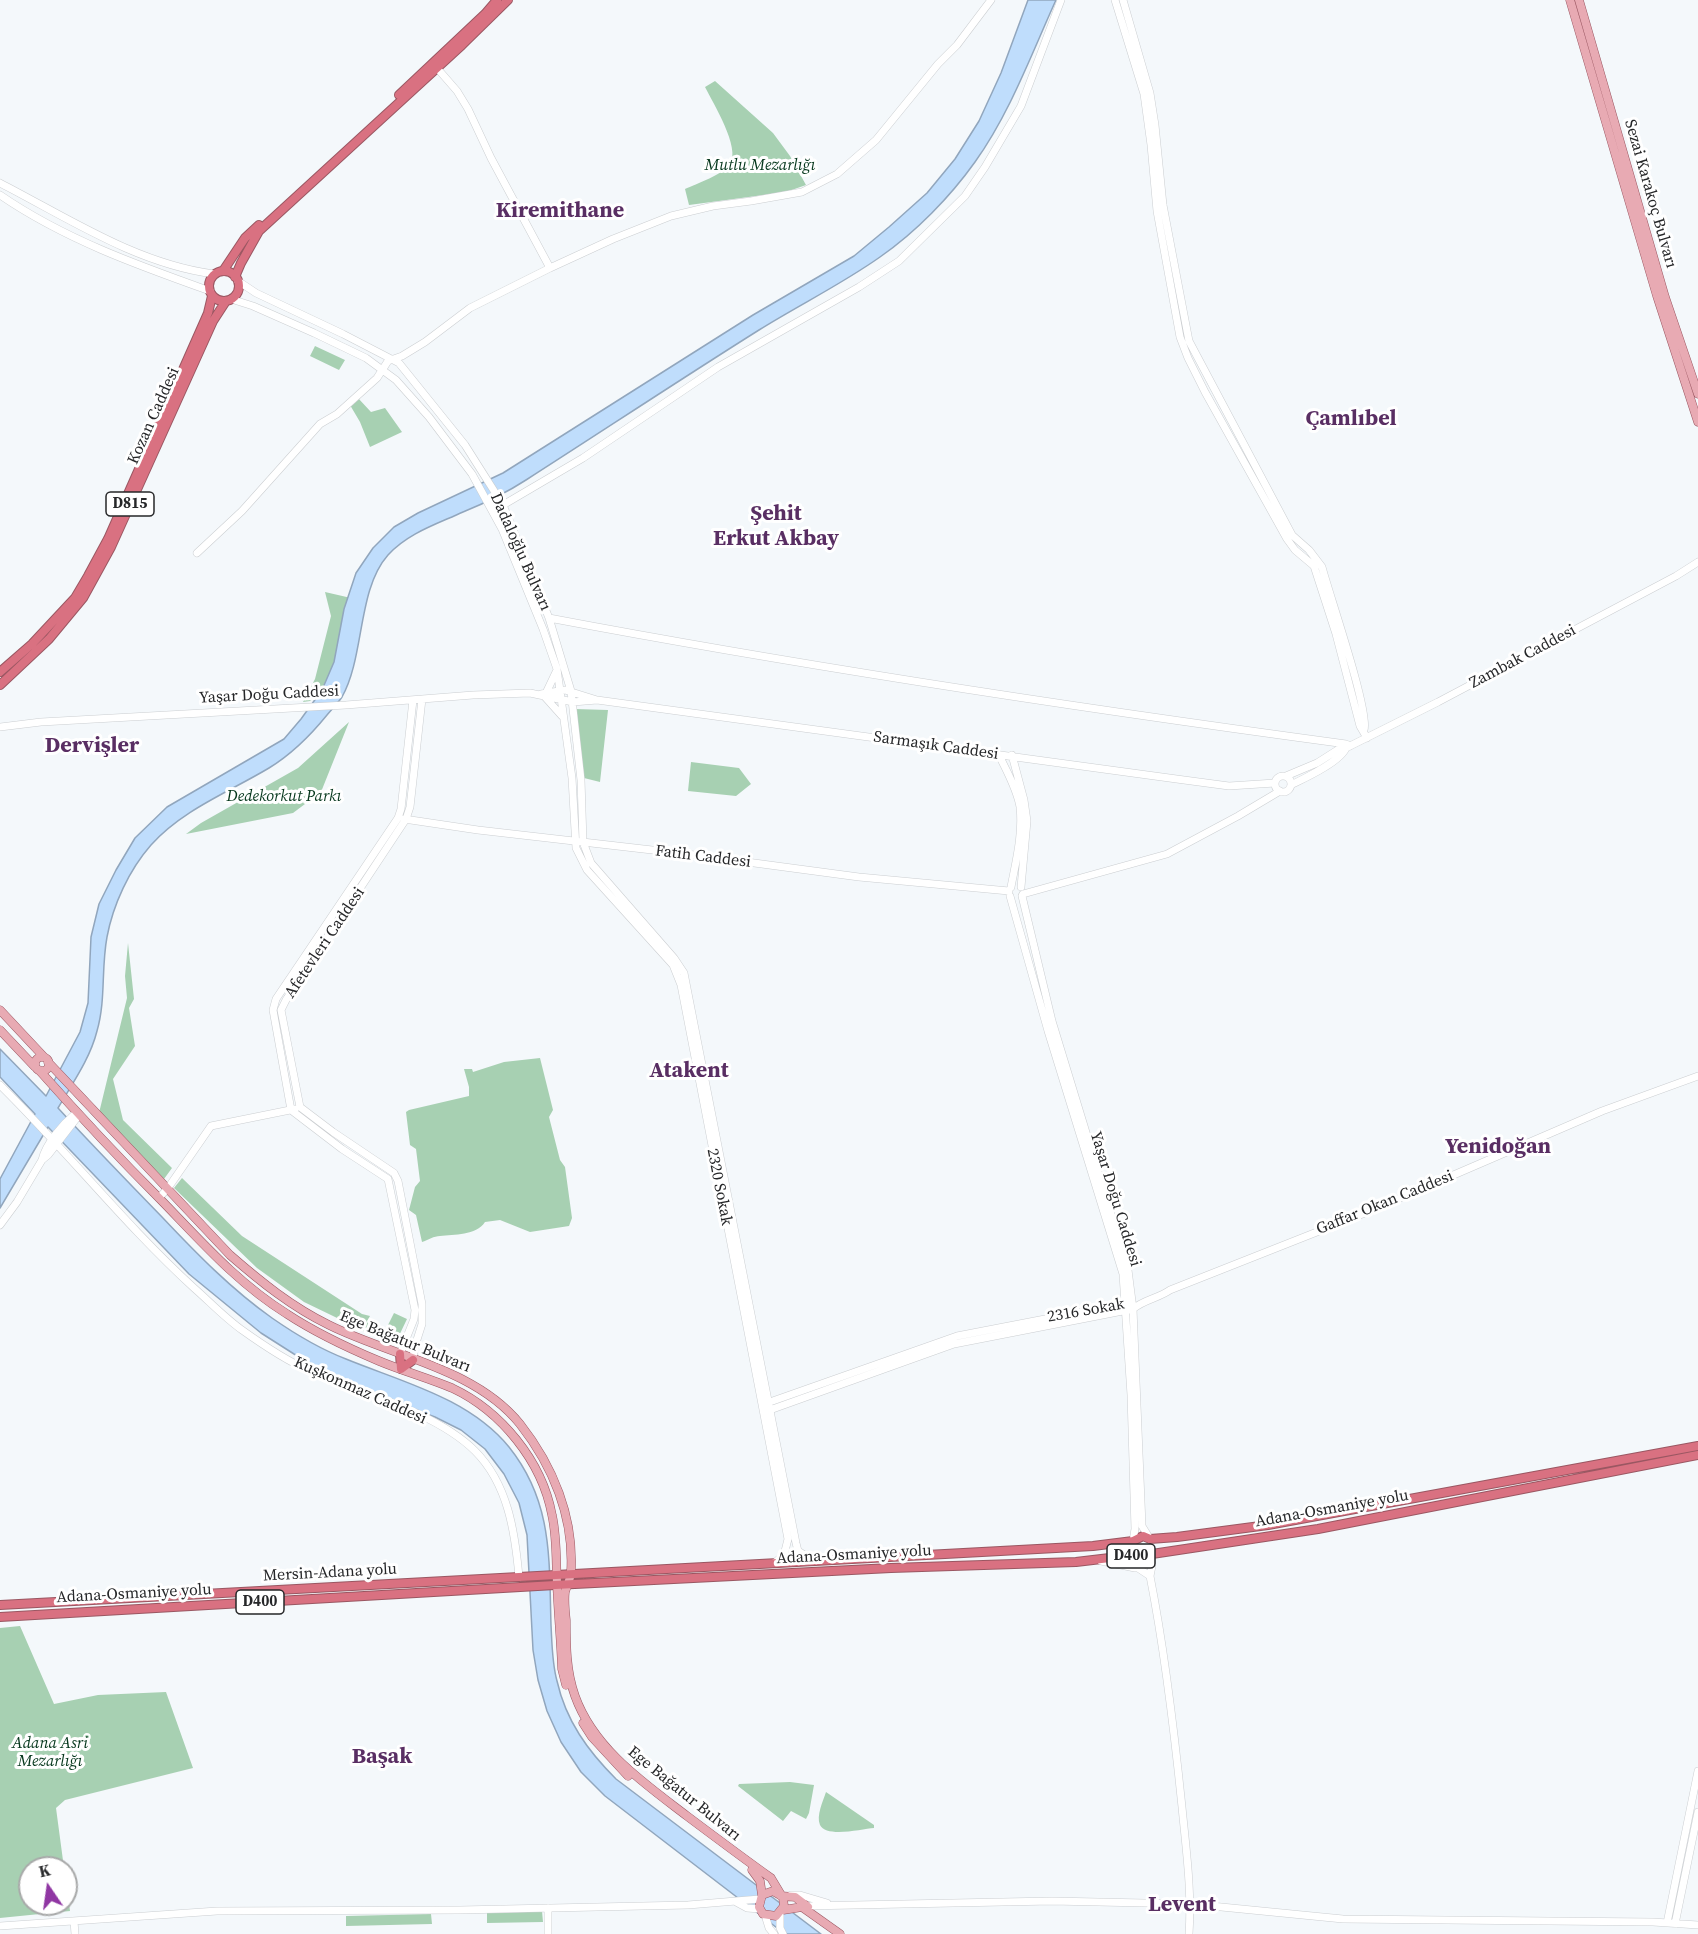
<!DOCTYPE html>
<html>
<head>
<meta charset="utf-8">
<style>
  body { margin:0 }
  #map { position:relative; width:1698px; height:1934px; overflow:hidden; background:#f4f8fb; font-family:"Source Serif 4",serif }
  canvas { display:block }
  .north { position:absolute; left:18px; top:1856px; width:60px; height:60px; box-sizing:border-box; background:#fff; border:2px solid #a8a9a9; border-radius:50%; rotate:347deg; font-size:16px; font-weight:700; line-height:24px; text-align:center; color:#262729 }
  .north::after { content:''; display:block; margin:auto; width:21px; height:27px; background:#9037a3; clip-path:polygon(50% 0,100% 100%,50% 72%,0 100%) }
</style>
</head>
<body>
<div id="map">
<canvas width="1698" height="1934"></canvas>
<div class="north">K</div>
</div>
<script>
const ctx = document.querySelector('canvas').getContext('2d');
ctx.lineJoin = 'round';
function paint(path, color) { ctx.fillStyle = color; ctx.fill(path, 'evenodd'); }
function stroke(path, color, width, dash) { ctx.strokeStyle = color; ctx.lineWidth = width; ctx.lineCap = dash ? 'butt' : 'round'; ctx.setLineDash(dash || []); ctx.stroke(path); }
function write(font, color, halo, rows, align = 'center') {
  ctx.font = font + ' "Source Serif 4",serif'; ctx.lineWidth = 6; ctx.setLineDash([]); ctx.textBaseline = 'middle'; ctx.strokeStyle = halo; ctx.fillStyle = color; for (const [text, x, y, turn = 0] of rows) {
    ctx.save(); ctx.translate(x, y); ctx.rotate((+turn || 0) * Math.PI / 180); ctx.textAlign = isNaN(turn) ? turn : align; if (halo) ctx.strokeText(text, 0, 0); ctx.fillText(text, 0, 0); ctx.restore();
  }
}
const green = new Path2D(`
  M715,81L773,133L790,156L806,185L786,192L689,205L685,189C696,184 724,174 730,164C741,148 713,103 705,87Z
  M315,346L345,360L339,370L310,356Z
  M358,398L371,412L385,408L402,432L370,447L360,422L350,405Z
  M325,592L351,598L340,650L327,684L310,701L303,702L315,679L331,616Z
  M575,709L608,710L600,782L584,778Z
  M349,722L321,792L293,813L186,834L201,823L298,768Z
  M691,762L739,768L751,784L736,796L688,791Z
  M128,943L134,999L129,1008L135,1046L113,1079L123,1120L172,1168L164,1179L99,1113L127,998L125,976Z
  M540,1058L553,1110L549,1117L560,1160L565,1167L572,1218L569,1226L530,1232L500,1220L485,1222C476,1236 454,1234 440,1236C434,1236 428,1240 422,1242L416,1215L409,1210L415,1187L420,1181L416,1149L410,1145L406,1112L409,1110L469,1096V1087L464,1069H472L473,1072L504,1062Z
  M182,1178L242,1236L362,1314L370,1316L362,1330L304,1302L257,1268L174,1188Z
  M394,1313L407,1319L395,1344L363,1331L368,1321L386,1329Z
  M20,1626L54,1704L98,1695L166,1692L193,1768L65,1800L56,1808L64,1868H30V1904H66V1881L70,1911L0,1918V1628Z
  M790,1782L814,1785L809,1813L806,1819L791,1811L783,1821L738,1786L739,1784Z
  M826,1792L874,1825V1828C862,1829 826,1838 820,1825C816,1816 823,1801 826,1792Z
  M542,1911L543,1922L487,1923V1912Z
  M431,1914L432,1924L346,1926V1916Z`);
const water = new Path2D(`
  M1028,0H1056C1031,55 1010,113 975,162C950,197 916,232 880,257C842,284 799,305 759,330C681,379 604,430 526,480C506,493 485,503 463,512C437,524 408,533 388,555C357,590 365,656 342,697C338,703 332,709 327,715C310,736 292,754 269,768C229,792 182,810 151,845C129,870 113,905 107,937C101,969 106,1000 97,1031C90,1059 72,1084 58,1108C92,1145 127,1181 162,1217C196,1253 231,1289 272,1318C295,1334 320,1349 346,1359C402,1382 469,1398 509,1447C553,1502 549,1559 551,1625C552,1643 552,1663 557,1681C566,1721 588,1751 616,1779L821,1934H785L605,1796L581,1772L561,1742L547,1711L538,1680L533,1650L527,1535L519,1503L504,1474L485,1449L461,1430L435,1417L384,1398L333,1376L294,1354L261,1333L189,1274L48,1127L0,1208V1179L35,1114L0,1077V1049L46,1096L80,1032L88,1003L91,937L99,904L116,870L135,838L167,807L284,739L301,719L322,690L334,662L344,609L356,573L373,548L394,527L418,513L503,473L753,315L854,256L889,227L927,193L955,159L979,121L1001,73Z`);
const secondary = new Path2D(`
  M1115,0L1144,94L1151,145L1157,211L1180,337L1188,358L1205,392L1287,539L1295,550L1314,566L1336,634L1360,726L1367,738
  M1123,0L1150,93L1155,125L1163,205L1189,341L1292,535L1309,550L1322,567C1329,594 1370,712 1364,730
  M437,68L457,91L468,109L491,158L550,268
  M0,183C68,218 137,264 214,274
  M0,195C64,239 137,265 210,291
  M238,281L256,293L343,334L399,363L465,445L503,505L549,618L571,691L581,780L583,842L591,863L674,958L684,973L796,1543L798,1551L814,1561
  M231,299L253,306L314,333L366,358L396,380L429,417L472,474L502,529L543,629L557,669L572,778L576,848L587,870L673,965L681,985L788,1539L784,1555L774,1563
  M503,505L583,458L718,367L859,287L899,261L965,196L985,167L1021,106L1061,0
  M197,553L242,511L320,424L337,414L377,378L388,361L402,356L425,342L470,308L550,268L613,239L671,216L713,206L751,201L802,192L837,174L876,140L938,64L957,45L991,0
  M549,618C813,668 1079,708 1346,744L1350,746
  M546,693L556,672
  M541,694L565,690L597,700
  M545,697L562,716
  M0,727L41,722L346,705L473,695L530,693L573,702L597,700L1184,780L1229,786L1275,783
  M999,755C1007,772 1017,789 1020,807C1023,834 1016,861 1011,887
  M1012,755L1024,800L1027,821L1021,887
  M1275 784a8 8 0 1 1 16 0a8 8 0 1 1-16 0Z
  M1286,776L1317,763L1339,749L1346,748L1438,702L1676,576L1698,562
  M1291,785C1305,778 1340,762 1346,748
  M404,819L478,830L687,854L859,877L1009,891
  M1023,894L1167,854L1238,816L1280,791
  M1010,896L1048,1031L1123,1274L1131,1395L1135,1529L1133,1541
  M1022,896L1052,1021L1128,1270L1133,1309L1142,1526L1150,1539
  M0,1085C67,1151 125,1225 194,1288C210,1302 225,1318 242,1330C263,1345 285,1360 308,1370C359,1392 436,1412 475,1451C508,1484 515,1532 519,1577
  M76,1113C63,1124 46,1143 42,1160L48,1155L79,1115
  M159,1198L168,1188L211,1126L295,1109
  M0,1225L17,1202L42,1160
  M400,1354L414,1319L415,1310L388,1179L342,1149L291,1110L273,1010L276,999L398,818L401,809L413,700
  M413,1360L414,1349L422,1324V1304L398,1181L394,1173L333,1132L300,1107L281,1010L286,1000L406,819L410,807L422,699
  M767,1403L957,1336L1128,1303
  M767,1411L954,1344L1133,1309C1143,1300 1159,1298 1170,1290L1370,1211L1602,1111L1698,1076
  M1151,1556L1152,1566L1150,1576C1165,1652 1174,1729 1182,1807C1186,1849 1192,1891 1189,1934
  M1137,1557L1133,1560L1132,1564L1150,1576
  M1101,1561L1135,1568
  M791,1895H800L827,1903
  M736,1902L747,1908L760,1909
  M805,1906L1052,1901L1191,1904L1343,1919L1653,1922L1698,1925
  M548,1908V1934
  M780,1914V1928L783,1934
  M765,1915L769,1928L774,1934
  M74,1921L75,1934
  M1667,1923L1698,1771
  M1675,1924L1698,1812
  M0,1926L217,1911L460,1910L688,1905L760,1899`);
const primary = new Path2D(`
  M1570,0L1657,296L1698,422
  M1579,0L1665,297L1698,394
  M0,1010L44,1057
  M0,1030L35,1067
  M35 1064a7 7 0 1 1 14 0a7 7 0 1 1-14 0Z
  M48,1062L230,1255C261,1282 292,1307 329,1325C391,1356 475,1368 520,1424C553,1466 574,1517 571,1571C571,1578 567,1585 565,1592C564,1601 565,1611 566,1620C566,1645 566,1671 575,1696C594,1749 644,1783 687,1816C715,1837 743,1858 771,1878L783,1898L784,1906L776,1916L763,1914L759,1907L762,1895L773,1891L780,1895
  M39,1070C78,1114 118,1157 160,1199C200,1240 237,1283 287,1314C316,1333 348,1348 379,1361C403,1371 428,1378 452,1388C501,1411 542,1461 552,1515C557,1537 556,1560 557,1583C558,1611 561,1640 562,1669L566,1685
  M583,1723L592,1737L628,1776
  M752,1870L760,1881L762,1895
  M781,1896L795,1897L808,1907
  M783,1910L802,1907L840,1934`);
const highway = new Path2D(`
  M399,95L485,14L497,0
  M223,271L245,238L259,225
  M209 286a15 15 0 1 1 30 0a15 15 0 1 1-30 0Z
  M235,277L241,263L259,231L462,45L508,0
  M0,672L32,644L75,598L88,576L108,539L208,313L212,296
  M0,685L49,639L83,598L111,547L213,321L226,301
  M400,1354L401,1369L413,1360
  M0,1605L1093,1546L1133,1541L1143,1536L1150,1539L1177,1537L1268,1525L1698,1446
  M0,1617L555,1585L891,1568L1076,1562L1135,1555L1145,1558L1152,1554L1318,1529L1698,1455`);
const shields = [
  [130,504,48],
  [1131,1556,48],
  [260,1602,48]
];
const shieldNames = [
  ["D815",130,504],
  ["D400",1131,1556],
  ["D400",260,1602]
];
const parkNames = [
  ["Mutlu Mezarlığı",760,166],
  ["Dedekorkut Parkı",284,797],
  ["Adana Asri",50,1744],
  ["Mezarlığı",50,1762]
];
const streetNames = [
  ["Sezai Karakoç Bulvarı",1650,194,74],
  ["Kozan Caddesi",154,416,-66],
  ["Dadaloğlu Bulvarı",520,552,66],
  ["Zambak Caddesi",1523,657,-28],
  ["Yaşar Doğu Caddesi",269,695,-3],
  ["Sarmaşık Caddesi",936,746,8],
  ["Fatih Caddesi",703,857,7],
  ["Afetevleri Caddesi",325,943,-56],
  ["2320 Sokak",719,1187,79],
  ["Yaşar Doğu Caddesi",1115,1199,73],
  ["Gaffar Okan Caddesi",1385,1203,-22],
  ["2316 Sokak",1086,1311,-10],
  ["Ege Bağatur Bulvarı",405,1342,22],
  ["Kuşkonmaz Caddesi",360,1391,24],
  ["Adana-Osmaniye yolu",1332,1509,-10],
  ["Adana-Osmaniye yolu",854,1555,-3],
  ["Mersin-Adana yolu",330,1573,-3],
  ["Adana-Osmaniye yolu",134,1594,-3],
  ["Ege Bağatur Bulvarı",684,1794,39]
];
const districtNames = [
  ["Kiremithane",560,211],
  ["Çamlıbel",1351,419],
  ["Şehit",776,514],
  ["Erkut Akbay",776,539],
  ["Dervişler",92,746],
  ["Atakent",689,1071],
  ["Yenidoğan",1498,1147],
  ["Başak",382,1757],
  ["Levent",1182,1905]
];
paint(green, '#a7d0b2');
paint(water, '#bfddfc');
stroke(water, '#91a6bd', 1.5);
stroke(secondary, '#cbced1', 8);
stroke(primary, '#9a5762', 9);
stroke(highway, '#9a5762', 10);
stroke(secondary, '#fff', 7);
stroke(primary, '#e8aab3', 8);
stroke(highway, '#d97181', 8);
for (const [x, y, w] of shields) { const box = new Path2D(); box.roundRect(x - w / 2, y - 12, w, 24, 4.5); ctx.fillStyle = '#fff'; ctx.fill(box); stroke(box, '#262729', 1.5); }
write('bold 15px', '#262729', null, shieldNames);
write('italic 16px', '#05371c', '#fff', parkNames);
write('16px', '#262729', '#fff', streetNames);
write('bold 22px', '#592e63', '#fff', districtNames);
</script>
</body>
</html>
